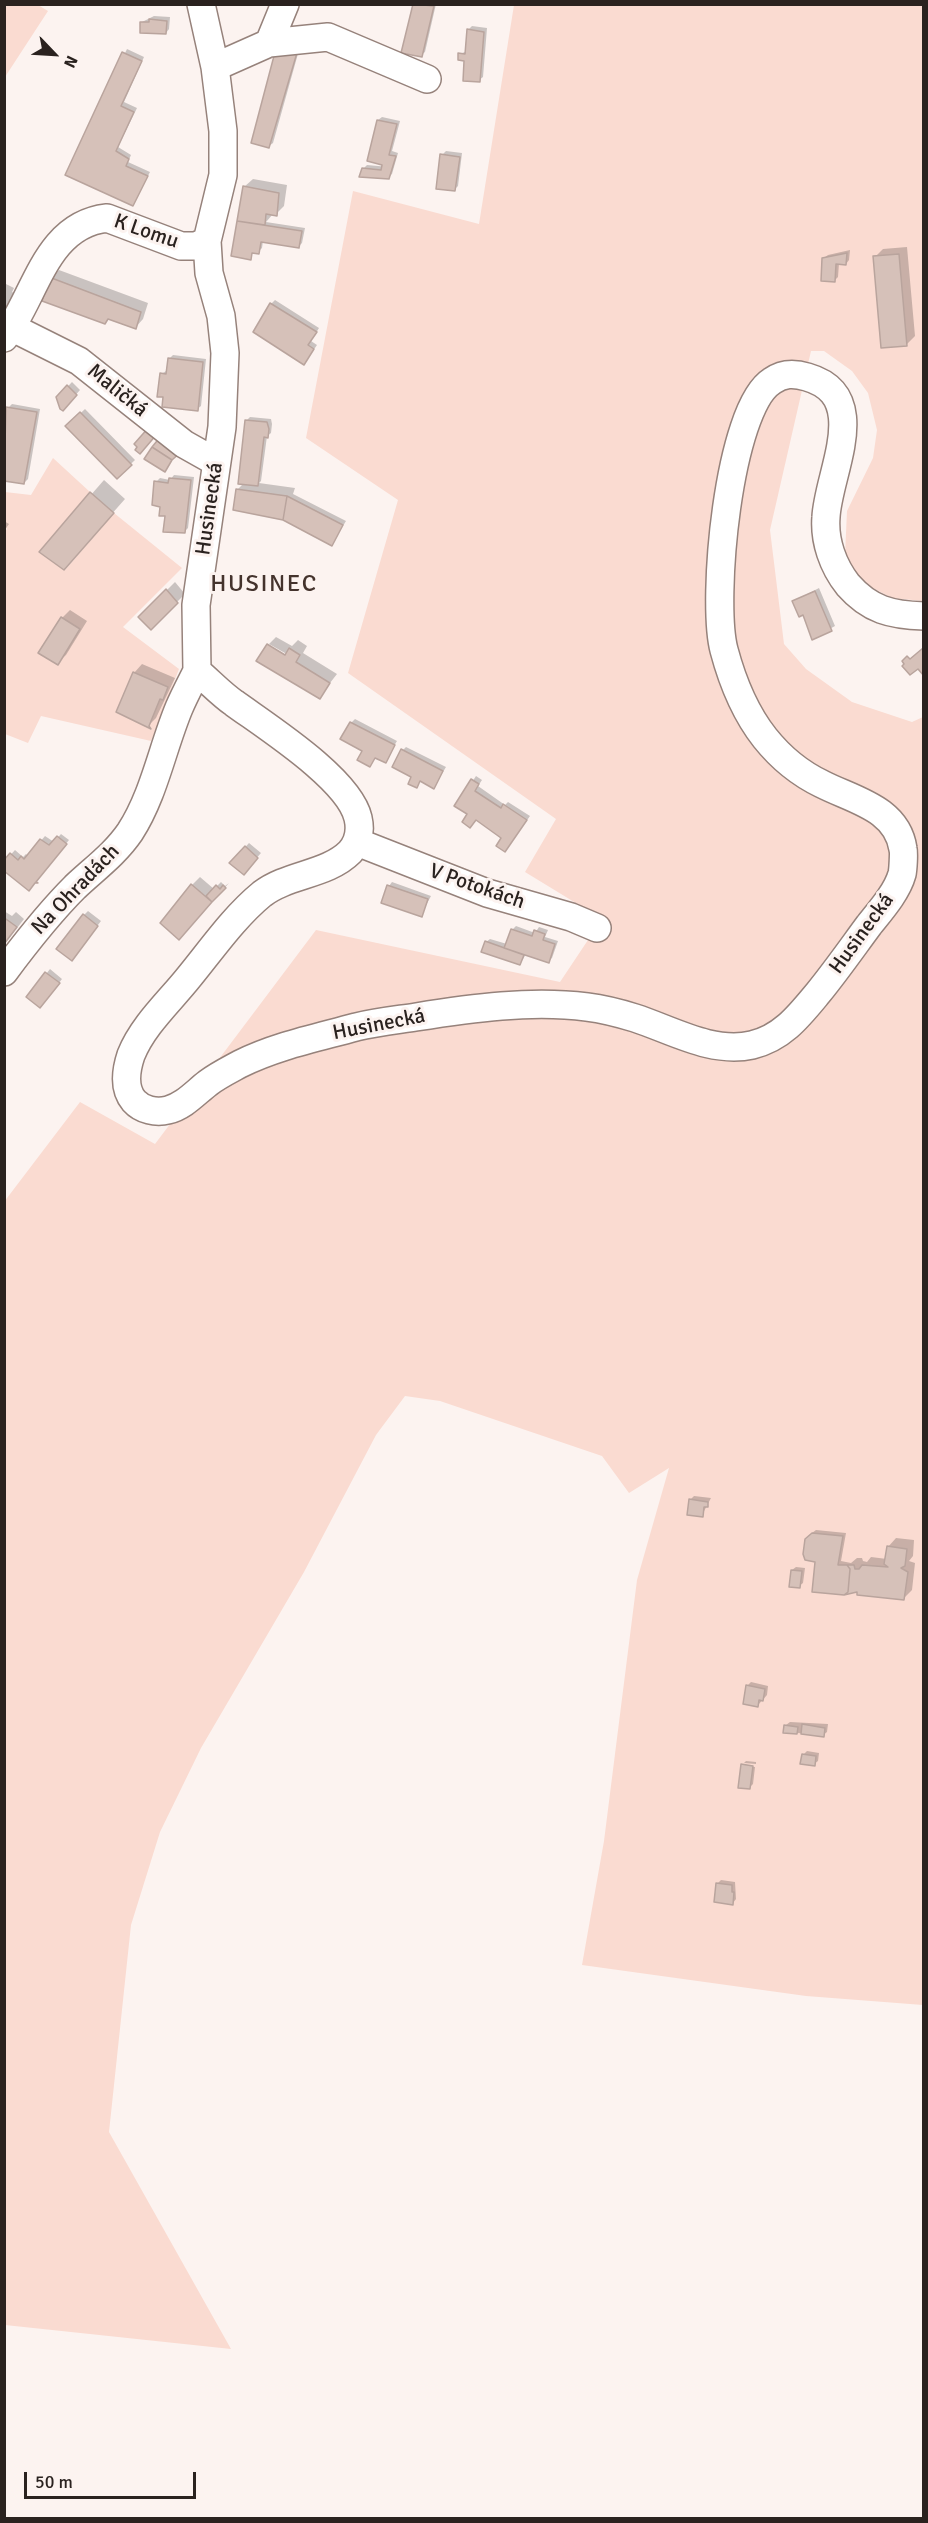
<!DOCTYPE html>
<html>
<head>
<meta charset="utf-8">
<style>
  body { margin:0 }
  #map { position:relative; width:928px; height:2523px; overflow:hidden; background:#fcf3f0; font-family:Signika,sans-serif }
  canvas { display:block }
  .frame { position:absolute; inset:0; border:6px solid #2a221f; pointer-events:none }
  .north { position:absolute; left:24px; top:24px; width:60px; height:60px; -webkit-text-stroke:4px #fcf3f0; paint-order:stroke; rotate:115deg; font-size:16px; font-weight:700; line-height:24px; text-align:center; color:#2a221f }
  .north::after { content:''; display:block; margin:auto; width:21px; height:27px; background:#2a221f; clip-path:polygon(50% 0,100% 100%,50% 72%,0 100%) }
  .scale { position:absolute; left:24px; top:2472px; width:172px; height:27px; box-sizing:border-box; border:3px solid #2a221f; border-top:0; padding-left:8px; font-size:18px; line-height:21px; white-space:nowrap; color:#2a221f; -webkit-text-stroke:4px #fcf3f0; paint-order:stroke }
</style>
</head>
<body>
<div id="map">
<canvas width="928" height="2523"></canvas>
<div class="frame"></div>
<div class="north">N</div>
<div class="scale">50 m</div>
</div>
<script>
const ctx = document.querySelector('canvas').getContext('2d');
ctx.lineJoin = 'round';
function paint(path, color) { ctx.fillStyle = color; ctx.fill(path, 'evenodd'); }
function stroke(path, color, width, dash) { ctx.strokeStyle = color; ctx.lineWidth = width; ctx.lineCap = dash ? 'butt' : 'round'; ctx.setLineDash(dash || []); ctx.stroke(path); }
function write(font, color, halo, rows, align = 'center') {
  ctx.font = font + ' Signika,sans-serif'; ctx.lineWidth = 6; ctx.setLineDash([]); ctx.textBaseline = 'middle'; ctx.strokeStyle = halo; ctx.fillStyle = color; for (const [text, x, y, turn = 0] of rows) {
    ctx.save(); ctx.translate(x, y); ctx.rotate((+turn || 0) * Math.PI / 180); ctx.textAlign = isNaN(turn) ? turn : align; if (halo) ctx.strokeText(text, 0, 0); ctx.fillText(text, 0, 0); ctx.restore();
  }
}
const green = new Path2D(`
  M5,4L38,5L48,11L5,77Z
  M514,5H923V601L892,598L871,587L854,571L845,555L847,511L873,458L877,430L868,393L852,371L824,351H811L770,530L784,644L806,669L852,702L912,722L923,717V2005L806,1996L582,1965L604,1841L637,1580L669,1468L629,1493L602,1456L440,1401L405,1396L376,1435L304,1572L201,1748L160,1832L131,1925L109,2132L231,2349L5,2325L4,1202L80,1102L155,1144L316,930L560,982L602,919L525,872L556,819L348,673L398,500L306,438L353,191L479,224Z
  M53,458L90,492L39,552L65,570L114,513L182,568L123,627L179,669L151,741L41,716L28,743L5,734L4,532L7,529L5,527V492L31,495Z`);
const shadow = new Path2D(`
  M414,4H436L425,52L421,55Z
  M154,16L170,17L169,29L166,33L142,22Z
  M472,26L487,28L483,77L479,80L460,54L467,51L468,30Z
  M301,43L273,143L269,146L276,53Z
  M127,49L144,57L124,102L137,108L118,147L131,155L128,162L150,172L133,205L67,174Z
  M382,117L400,121L392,151L398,153L392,174L388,177L363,169L367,165L389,167L378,120Z
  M446,151L462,153L458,186L454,190L442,155Z
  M253,179L287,185L284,206L276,214H273L266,222L305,228L302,243L298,247L263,241L262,248L258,252L254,251L250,258L239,222L241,220L244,187Z
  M907,247L915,336L906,345L875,257L883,249Z
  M850,250L849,260L846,264L839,263L838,277L834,281L824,258L828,255Z
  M59,270L148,303L143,319L135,328L110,318L105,323L51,278Z
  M4,283L14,288L12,292L21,297L5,320Z
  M275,300L319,328L311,341L317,345L304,364L271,304Z
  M173,355L206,359L201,406L197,409L161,374L168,370L169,359Z
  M72,382L80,390L63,409L57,398Z
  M12,404L40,409L28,479L24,483L4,479V427L8,408Z
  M85,409L135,460L117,477L67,426Z
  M250,417L271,419L272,424L271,433L267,436L261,481L259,483L295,488L293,494L346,521L332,544L238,489L244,483L246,421Z
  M174,475L194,477L188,528L184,532L167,515L162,505L156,482L160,478L170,480Z
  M104,480L125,499L64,568L41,552Z
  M4,521L9,524L4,531Z
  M175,582L185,594L151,628L140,617Z
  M819,588L835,626L813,638L804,613L794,601Z
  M70,610L87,621L66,655L57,663L62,618Z
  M276,637L292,646L298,640L307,646L303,653L337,674L319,697L290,660L292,657L269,644Z
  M142,664L175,678L156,718L148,726L134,673Z
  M355,719L397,741L385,761L376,757L370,765L351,723Z
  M406,747L446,767L434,787L421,780L416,787L403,750Z
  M476,776L482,780L478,786L505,805L508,802L530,816L509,846L504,837L457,805Z
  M61,834L69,840L33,885L4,862L15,850L23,857L26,854L28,856L45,836L54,842Z
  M249,843L261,853L247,869L231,863Z
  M200,877L214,889L221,882L225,886L229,883L187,930L192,885Z
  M392,882L431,896L421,915L389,886Z
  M4,911L12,916L16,912L24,919L4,945Z
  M88,911L101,921L75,955L84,915Z
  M516,926L535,933L539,927L548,930L545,937L558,941L552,958L548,961L526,954L520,964L486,942L490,939L507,944L512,930Z
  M50,969L62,979L44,1002L28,997Z
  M694,1496L711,1498L702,1515L690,1500Z
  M816,1530L846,1533L841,1561L851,1563L857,1558H862L863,1561L867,1562L871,1557L887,1559L888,1547L896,1538L914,1540L913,1556L909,1561L915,1563L912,1590L903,1599L858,1590L805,1554L808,1536Z
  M796,1567L805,1568L803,1583L799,1586L792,1570Z
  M751,1682L768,1686L767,1695L758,1705L747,1686Z
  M790,1722L828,1724L827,1732L823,1735L785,1732L786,1725Z
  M807,1751L819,1753L818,1761L814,1764L803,1755Z
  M746,1761L756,1762V1764L744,1763Z
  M744,1764V1766L755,1767L753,1784L749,1788L743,1765Z
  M721,1880L735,1882L736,1899L733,1903L717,1884Z`);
const building = new Path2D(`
  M413,4L434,6L422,57L401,53Z
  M149,19L167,21L166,34L140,33V22H149Z
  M467,29L484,32L480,82L463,81L464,61L458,60V53L465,54Z
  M299,46L269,148L251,143L275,52Z
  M122,52L142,61L121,106L134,112L116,151L129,159L126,166L148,176L133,206L65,175Z
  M377,120L397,124L389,155L396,156L389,179L359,177L362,168L381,170L382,165L367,161Z
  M440,154L460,157L455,191L436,189Z
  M243,186L279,193L277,216L266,214L265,225L237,221Z
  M237,221L302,231L299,248L261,242L259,254L252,253L251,260L231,256Z
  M847,253L846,265L836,264L835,282L821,281L822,258Z
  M899,254L907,346L881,348L873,256Z
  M49,277L141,312L136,329L108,319L105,324L42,301Z
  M270,303L317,332L308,345L314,349L304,365L253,332Z
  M168,358L203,362L198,411L162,407L163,397H157L160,373L166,374Z
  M67,385L77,395L63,411L60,409L56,397Z
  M6,407L37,412L24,484L4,481Z
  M80,412L132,465L117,479L65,426Z
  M245,420L267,422L269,429L268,438L264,437L258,486L238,484Z
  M149,427L157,434L140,454L135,450L137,447L134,444Z
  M161,436L181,452L172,460L152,447Z
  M152,447L172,460L165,472L144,459Z
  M169,478L191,480L185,533L163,532L165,516H159L160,507L152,505L154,481L168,483Z
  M236,489L287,496L283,520L233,510Z
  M90,492L114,513L64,570L39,552Z
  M287,496L343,525L332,546L283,520Z
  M166,589L178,603L151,630L138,617Z
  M815,591L832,631L812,640L803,615L799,617L792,601Z
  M61,617L80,629L58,665L38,653Z
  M267,644L285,655L289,648L300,655L296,662L330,683L320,699L256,661Z
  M923,648L924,676L918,669L910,675L902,666L904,664L902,661L907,656L910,659Z
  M133,672L168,687L163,700L160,699L149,726L151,729L116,712Z
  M350,722L395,745L386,763L375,758L370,767L357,760L362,751L340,739Z
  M401,749L443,771L434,789L420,781L417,788L408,784L411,777L392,767Z
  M471,779L479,784L475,791L501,808L503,804L527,820L505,852L496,846L501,838L476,820L470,828L462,822L467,814L454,806Z
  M57,836L67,844L36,882L38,883H35L29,891L4,871V860L10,853L18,860L21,856L24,859L40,839L49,845Z
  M245,846L258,858L244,875L229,863Z
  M191,884L212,902L179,940L160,923Z
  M216,885L220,889L223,885L226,888L212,902L206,896Z
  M387,885L428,899L422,917L381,903Z
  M83,914L98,926L72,961L56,949Z
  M6,919L17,927L4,944V922Z
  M511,929L532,936L534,930L545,934L543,940L555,944L549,963L504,948Z
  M485,941L524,955L520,965L481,952Z
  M45,972L60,983L40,1008L26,997Z
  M689,1499L708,1502V1507H704L703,1517L687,1515Z
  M812,1533L843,1536L838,1565H847L850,1569L848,1592L844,1595L812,1592L815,1562L805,1560L803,1554L805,1539Z
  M887,1546L907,1549L905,1566L901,1568L908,1572L904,1600L857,1595V1592L844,1595L848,1592L850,1569L847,1565H854L855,1569H859L862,1565L888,1567L884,1564Z
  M791,1570L802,1571L800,1588L789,1587Z
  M746,1685L765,1689L763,1701L759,1700L758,1707L743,1704Z
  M802,1724L825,1728L824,1737L801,1734Z
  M784,1725L798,1727L797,1734L783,1733Z
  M802,1754L816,1756L815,1766L800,1764Z
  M741,1764L753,1766L750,1789L738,1788Z
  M716,1883L732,1885V1892H734L733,1905L714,1902Z`);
const minor = new Path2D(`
  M201,4L215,67L223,131V175L207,241L209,273L221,316L225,353L222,427L196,605L197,671C210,682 221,694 234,703C267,727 349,779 358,818C361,831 359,842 350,852C327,875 288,874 262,894C234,917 212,949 189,977C170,1001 143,1025 131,1055C126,1070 123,1088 134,1101C142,1110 156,1113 168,1110C184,1106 195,1093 208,1083C217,1076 229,1070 240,1064C276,1046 316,1038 356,1027C376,1022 396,1020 416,1017C472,1008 531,1000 587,1007C603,1009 619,1013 635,1018C672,1030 712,1054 752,1045C782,1038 799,1016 818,993C836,971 852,948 869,925C881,910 897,892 902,874C903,870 904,853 903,849C897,808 853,800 822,784C799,773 781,758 765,738C746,714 732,680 724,650C711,601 728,409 772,381C783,373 794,373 807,377C873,396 828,473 826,517C824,541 833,566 848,585C870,610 891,615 924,616
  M269,43L285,4
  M215,67L269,43L328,37L427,79
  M13,328L79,361L184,444L216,462
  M4,338C36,296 45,225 107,218L181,246H196L207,241
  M357,842L487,893L571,917L597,928
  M4,972C27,941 48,914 75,887C94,869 115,854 130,832C154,795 162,749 179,708C184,696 191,683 197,671`);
const streetNames = [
  ["K Lomu",146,232,19],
  ["Maličká",117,391,39],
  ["Husinecká",210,509,-82],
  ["V Potokách",477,887,19],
  ["Na Ohradách",76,890,-46],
  ["Husinecká",862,934,-54],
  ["Husinecká",379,1025,-11]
];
const quarterNames = [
  ["HUSINEC",264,585]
];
paint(green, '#fadbd1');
paint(shadow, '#0003');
paint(building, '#d6c1b9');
stroke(building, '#b9a49d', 1.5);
stroke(minor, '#96827b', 30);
stroke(minor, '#fff', 27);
write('21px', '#2a221f', '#fcf3f0', streetNames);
ctx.letterSpacing = '1.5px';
write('24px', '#44332d', '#fcf3f0', quarterNames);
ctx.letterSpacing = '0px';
</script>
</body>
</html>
